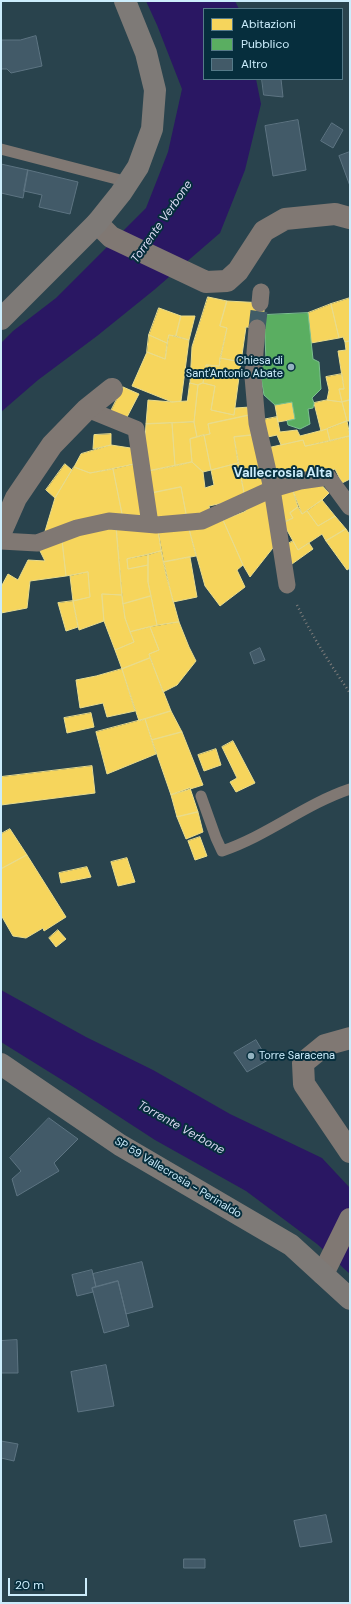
<!DOCTYPE html>
<html>
<head>
<meta charset="utf-8">
<style>
  body { margin:0 }
  #map { position:relative; width:351px; height:1604px; overflow:hidden; background:#29434d; font-family:"DM Sans",sans-serif }
  canvas { display:block }
  .frame { position:absolute; inset:0; border:2px solid #ccedfc; pointer-events:none }
  .legend { position:absolute; left:203px; top:8px; width:140px; height:72px; box-sizing:border-box; background:#062e3d; border:1px solid #557a89; margin:0; padding:5px 7px; list-style:none; font-size:12px; color:#ccedfc }
  .legend li { display:flex; align-items:center; gap:8px; height:20px }
  .legend b { width:20px; border:1px solid #557a89 }
  .scale { position:absolute; left:8px; top:1578px; width:79px; height:18px; box-sizing:border-box; border:2px solid #ccedfc; border-top:0; padding-left:5px; font-size:12px; line-height:14px; white-space:nowrap; color:#ccedfc; -webkit-text-stroke:3px #062e3d; paint-order:stroke }
</style>
</head>
<body>
<div id="map">
<canvas width="351" height="1604"></canvas>
<div class="frame"></div>
<ul class="legend">
<li><b style="height:11px;background:#f6d55c"></b>Abitazioni</li>
<li><b style="height:11px;background:#5aae61"></b>Pubblico</li>
<li><b style="height:11px;background:#425a68"></b>Altro</li>
</ul>
<div class="scale">20 m</div>
</div>
<script>
const ctx = document.querySelector('canvas').getContext('2d');
ctx.lineJoin = 'round';
function paint(path, color) { ctx.fillStyle = color; ctx.fill(path, 'evenodd'); }
function stroke(path, color, width, dash) { ctx.strokeStyle = color; ctx.lineWidth = width; ctx.lineCap = dash ? 'butt' : 'round'; ctx.setLineDash(dash || []); ctx.stroke(path); }
function write(font, color, halo, rows, align = 'center') {
  ctx.font = font + ' "DM Sans",sans-serif'; ctx.lineWidth = 4; ctx.setLineDash([]); ctx.textBaseline = 'middle'; ctx.strokeStyle = halo; ctx.fillStyle = color; for (const [text, x, y, turn = 0] of rows) {
    ctx.save(); ctx.translate(x, y); ctx.rotate((+turn || 0) * Math.PI / 180); ctx.textAlign = isNaN(turn) ? turn : align; if (halo) ctx.strokeText(text, 0, 0); ctx.fillText(text, 0, 0); ctx.restore();
  }
}
const water = new Path2D(`
  M146,1H235L239,9H204V79H256L261,104L245,170L220,233L154,290L97,336L38,380L1,412V343L13,331L56,298L146,208L168,152L182,89L157,25Z
  M1,990L86,1037L153,1070L230,1114L322,1158L350,1188V1274L317,1244L246,1191L155,1140L75,1088L1,1042Z`);
const homes = new Path2D(`
  M208,297L227,301L220,326L227,328L219,366L206,365L203,383L198,385L190,383L192,347Z
  M350,298V341L345,342L343,337L339,338L331,304Z
  M227,301L264,303V328L246,327L241,362L220,358L227,328L220,326Z
  M331,304L339,338L311,343L308,313Z
  M159,308L181,316L176,336L169,335L167,343L149,335Z
  M181,316H195L189,340L176,336Z
  M149,335L167,343L165,359L147,352Z
  M169,335L189,340L181,401L172,402L132,386L147,352L165,359Z
  M350,341V400L342,402L339,389H344L338,351L346,350L345,342Z
  M220,358L241,362L234,415L211,410L215,386L203,383L206,365L219,366Z
  M342,374L344,389H339L342,402L327,400L329,390L326,377Z
  M190,383L198,385L194,422L146,424L148,400L172,402L187,401Z
  M203,383L215,386L211,410L234,415L235,408L250,407V415L208,424L210,434L197,437L194,422L198,385Z
  M123,387L139,394L126,419L111,411Z
  M327,400L342,402L347,421L321,431L314,403Z
  M350,400V421H347L342,402Z
  M292,402L295,419L278,422L275,405Z
  M250,415L253,435L234,437L238,463L211,470L204,435L210,434L208,424Z
  M277,417L280,432L297,430L300,436L327,429L330,441L305,446L303,440L281,445L277,435L263,438L262,420Z
  M347,421L350,436L330,441L327,429Z
  M194,422L197,437L190,439L192,462L175,466L172,423Z
  M172,423L175,466L149,471L145,440L146,424Z
  M111,434V445L93,449L94,435Z
  M204,435L211,470L203,472L192,462L190,439Z
  M253,435L266,485L244,493L234,437Z
  M350,436V479L342,483L335,469L324,473L275,482L267,448L303,440L305,446Z
  M111,445L137,449L140,463L90,473L74,467L81,454Z
  M192,462L203,472L205,488L214,485L211,470L238,463L244,493L241,499L209,506L211,515L187,519L181,487L152,493L149,471Z
  M140,463L146,518L122,514L113,469Z
  M65,464L72,470L55,498L46,490Z
  M74,467L90,473L113,469L122,514L43,538L55,498Z
  M317,480L329,493L322,500L302,514L292,488Z
  M181,487L187,519L156,522L152,493Z
  M292,488L298,507L290,513L293,518L274,526L276,544L250,577L243,565L223,520L246,511L241,499Z
  M322,500L335,516L318,526L307,511Z
  M298,507L302,514L307,511L318,526L335,516L346,529L326,541L322,534L298,550L283,523L293,518L290,513Z
  M223,520L243,565L237,570L245,587L220,606L205,586L189,529Z
  M116,524L158,529L161,551L127,559L128,569L148,565V582L151,596L123,604Z
  M116,524L122,595L102,594L104,621L79,630L73,601L90,597L88,572L66,576L62,540Z
  M158,529H189L196,556L164,562Z
  M346,529L350,535V568L347,570L326,541Z
  M62,540L66,576L30,581L27,608L1,613V587L8,574L18,580L28,560L45,561L38,547Z
  M293,541L298,550L309,543L313,549L292,564L278,549Z
  M161,551L166,575L179,622L157,625L148,582V555Z
  M148,555V565L128,569L127,559Z
  M190,557L197,597L173,602L164,562Z
  M88,572L90,597L73,601L70,576Z
  M102,594L122,595L125,618L134,642L115,650L104,621Z
  M151,596L157,625L130,632L125,618L123,604Z
  M73,601L78,627L66,631L58,603Z
  M179,622L189,647L196,661L177,685L163,692L149,654L159,650L150,627Z
  M150,627L159,650L149,654L150,658L122,669L115,650L134,642L130,632Z
  M150,658L171,711L139,721L122,669Z
  M122,669L135,711L107,717L103,703L80,708L76,680L96,676Z
  M171,711L182,732L152,740L145,719Z
  M91,713L94,727L67,733L64,718Z
  M145,719L156,754L107,774L96,732Z
  M182,732L203,785L171,795L152,740Z
  M233,741L255,783L236,792L230,782L237,778L222,747Z
  M216,749L221,765L204,771L198,755Z
  M92,766L95,793L1,805V777Z
  M190,788L198,812L177,817L171,795Z
  M198,812L203,832L186,839L177,817Z
  M10,829L27,855L1,869V834Z
  M200,837L207,856L195,860L188,841Z
  M27,855L66,917L44,931L43,928L26,938L13,936L1,915V869Z
  M127,858L135,882L118,886L111,862Z
  M87,867L91,877L61,883L59,873Z
  M58,930L66,939L56,947L49,938Z`);
const public = new Path2D(`
  M308,313L313,359L319,362L321,389L312,398L314,403L313,408L308,409L310,424L300,429L288,425L287,421L295,419L292,402L275,405L264,395L260,372L266,360L264,315Z`);
const building = new Path2D(`
  M36,36L42,66L11,73L7,69H1V40H20Z
  M262,79H281L283,97L264,95Z
  M298,120L306,170L273,176L265,126Z
  M332,123L343,130L333,148L321,141Z
  M349,152H350V186L339,156Z
  M1,164L28,170L23,198L1,193Z
  M28,170L78,182L70,214L39,207L42,195L24,191Z
  M260,648L265,660L254,664L250,653Z
  M256,1040L268,1060L247,1072L234,1053Z
  M49,1118L78,1139L54,1163L59,1171L17,1196L12,1179L21,1171L10,1158Z
  M142,1262L153,1307L126,1314L118,1281L96,1287L93,1274Z
  M92,1270L96,1287L92,1288L93,1292L77,1296L72,1275Z
  M118,1281L129,1326L104,1333L92,1288Z
  M17,1340L18,1373H1V1341Z
  M106,1365L114,1406L78,1412L71,1372Z
  M1,1441L18,1444L14,1461L1,1458Z
  M326,1515L332,1542L300,1547L294,1521Z
  M184,1559H205V1568H184Z`);
const pedestrianTunnel = new Path2D(`
  M257,328L260,303`);
const path = new Path2D(`
  M297,605C312,636 330,664 350,693`);
const service = new Path2D(`
  M1,149L128,182
  M201,796L216,838L222,851C267,836 305,804 350,789`);
const pedestrian = new Path2D(`
  M260,303L261,292
  M257,328L253,377L257,423L272,489L300,481L328,477L350,507
  M87,409L136,429L150,524
  M1,541L37,543L77,528L109,521L156,525L202,521L272,489L287,585`);
const minor = new Path2D(`
  M97,223L111,237L206,282L227,281L238,271L264,231L285,219L335,214L350,218
  M1,532L16,498L52,445L87,409L112,389
  M350,1038L325,1045L303,1063L304,1084L350,1152
  M323,1274L350,1219`);
const secondary = new Path2D(`
  M1,319L97,223L121,193L138,167L152,129L155,90L146,53L125,1
  M1,1064L120,1145L291,1245L350,1299`);
const markers = [
  [291,367,4,"#93b2bf"],
  [251,1056,4,"#93b2bf"]
];
const poiNames = [
  ["Chiesa di",283,361],
  ["Sant'Antonio Abate",283,374],
  ["Torre Saracena",259,1056,"left"]
];
const streetNames = [
  ["SP 59 Vallecrosia - Perinaldo",178,1178,31]
];
const waterNames = [
  ["Torrente Verbone",162,222,-55],
  ["Torrente Verbone",181,1128,29]
];
const quarterNames = [
  ["Vallecrosia Alta",283,474]
];
paint(water, '#2a1763');
paint(homes, '#f6d55c');
stroke(homes, '#e9dc8c', 1);
paint(public, '#5aae61');
stroke(public, '#7cc190', 1);
paint(building, '#425a68');
stroke(building, '#5d7482', 1);
stroke(pedestrianTunnel, '#415c67', 17, [17, 8]);
stroke(path, '#817e7c', 2.5, [1, 3]);
stroke(service, '#807873', 11);
stroke(pedestrian, '#807873', 17);
stroke(minor, '#807873', 22);
stroke(secondary, '#7e7a77', 22);
for (const [x, y, r, color] of markers) { const dot = new Path2D(); dot.arc(x, y, r, 0, 2 * Math.PI); ctx.fillStyle = color; ctx.fill(dot); stroke(dot, '#062e3d', 1.5); }
write('11px', '#ccedfc', '#062e3d', poiNames, 'right');
write('11px', '#ccedfc', '#062e3d', streetNames);
write('italic 12px', '#dddcf4', '#062e3d', waterNames);
write('bold 13px', '#ccedfc', '#062e3d', quarterNames);
</script>
</body>
</html>
